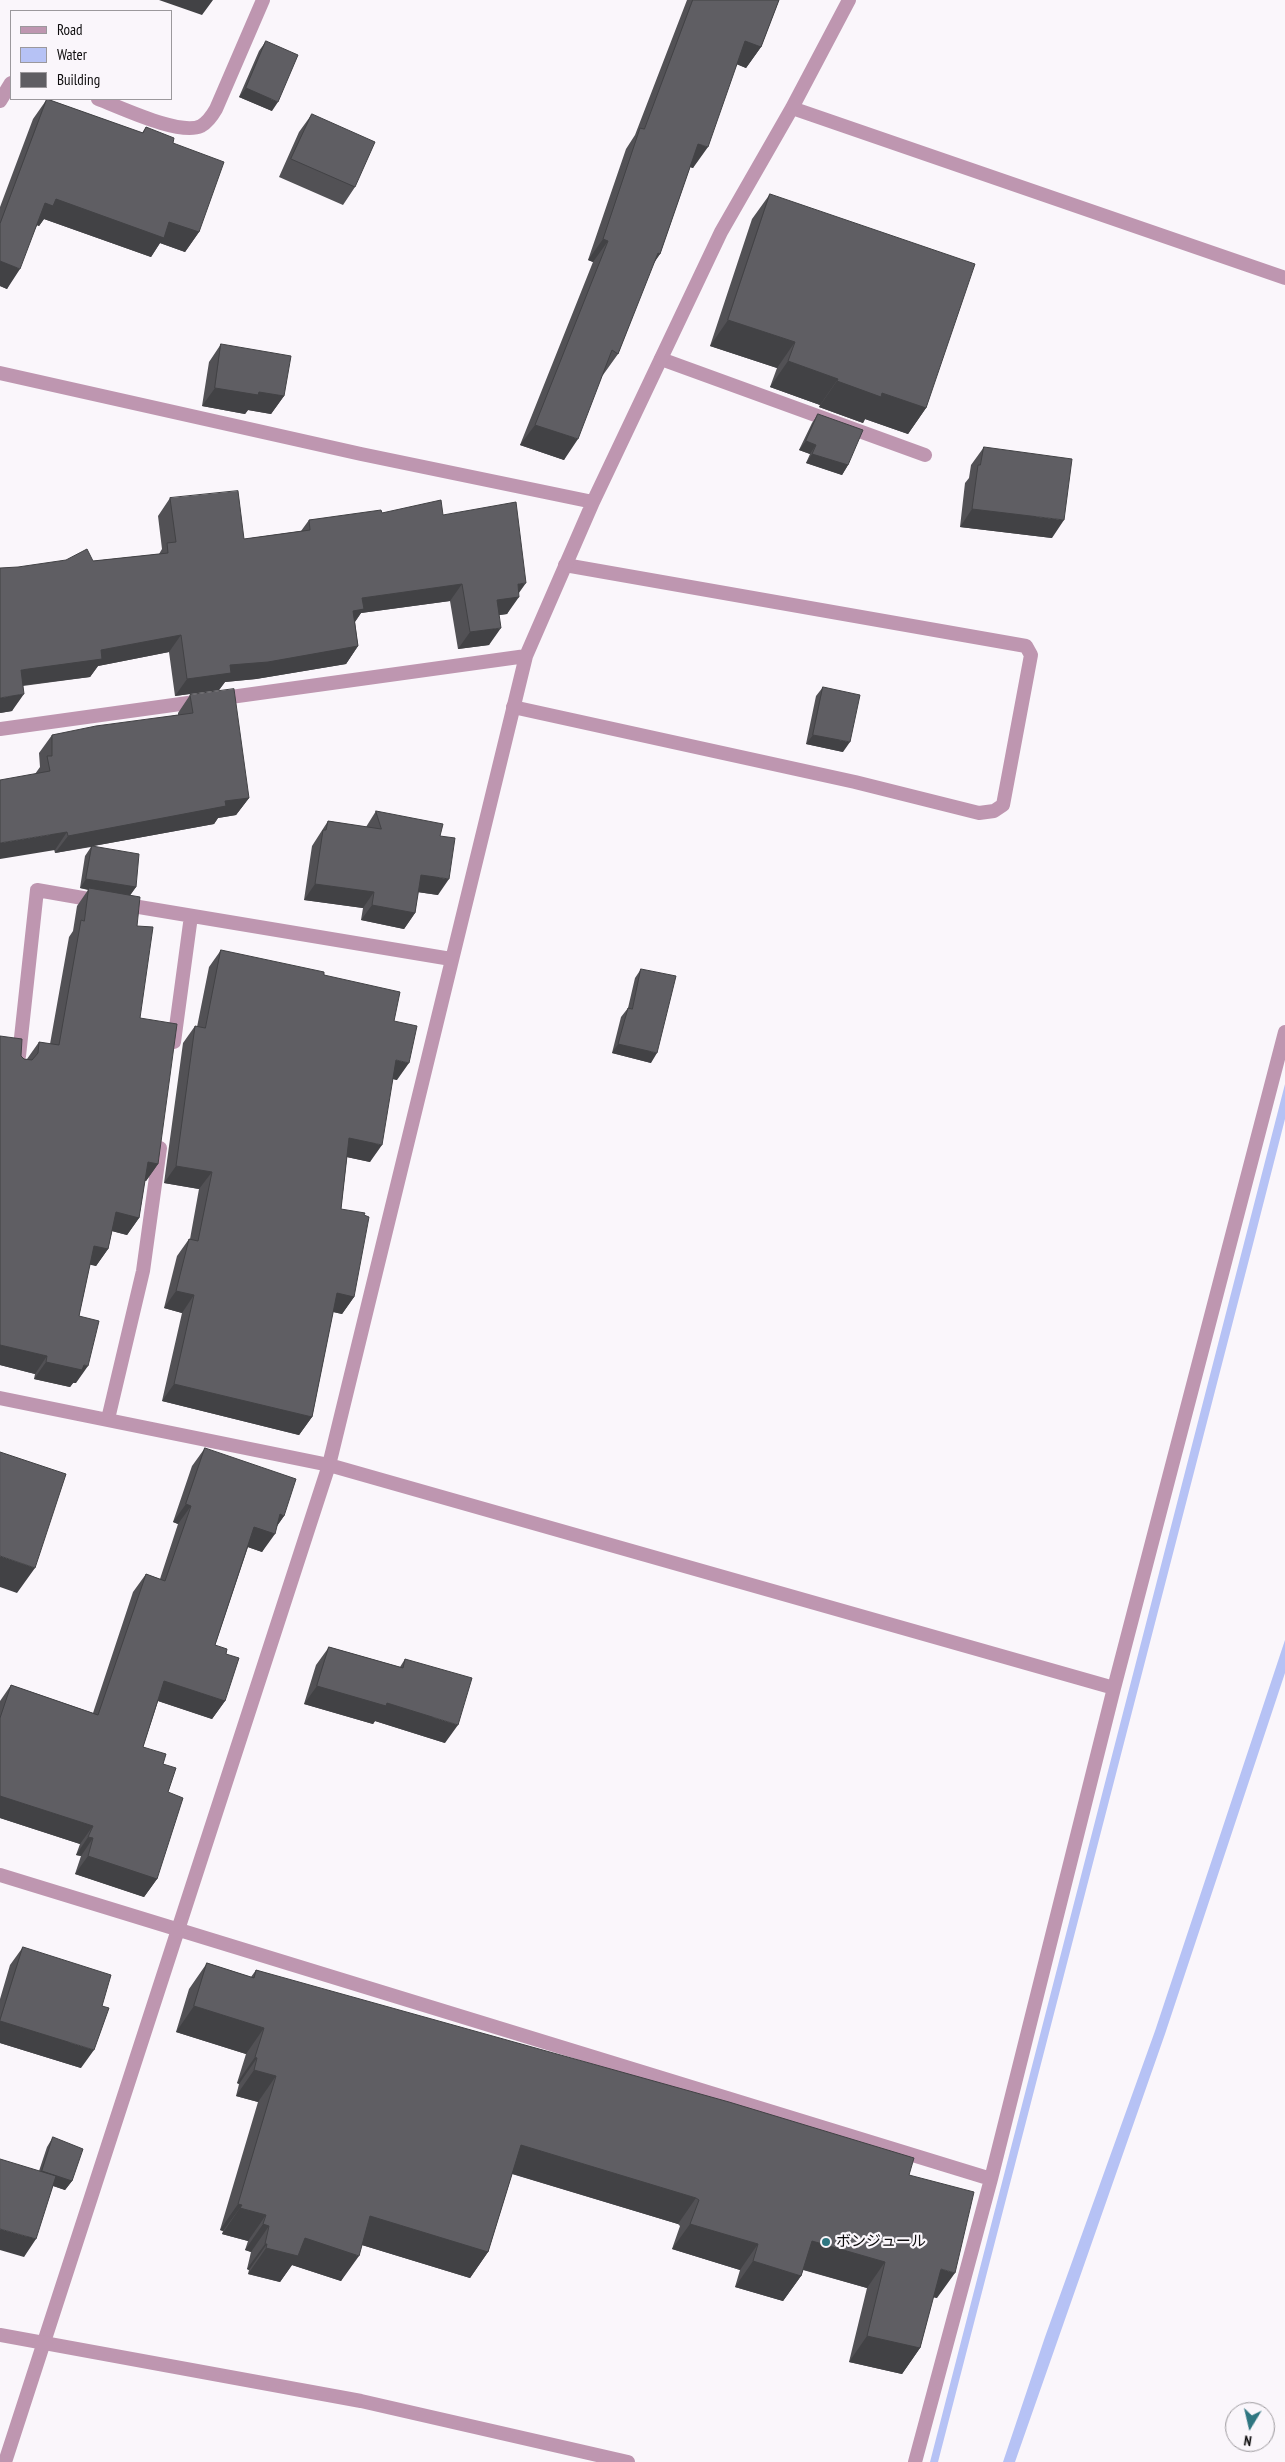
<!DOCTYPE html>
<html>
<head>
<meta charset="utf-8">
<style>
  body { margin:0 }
  #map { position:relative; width:1285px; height:2462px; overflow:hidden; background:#faf6fb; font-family:"PT Sans Narrow",sans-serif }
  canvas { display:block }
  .legend { position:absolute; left:10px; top:10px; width:162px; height:90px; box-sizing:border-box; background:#faf6fb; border:1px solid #9b989c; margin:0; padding:6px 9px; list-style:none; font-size:15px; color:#0d0c0d }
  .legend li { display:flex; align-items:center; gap:10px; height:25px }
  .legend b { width:25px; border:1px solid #9b989c }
  .north { position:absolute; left:1225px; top:2402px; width:50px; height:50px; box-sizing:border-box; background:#faf6fb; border:1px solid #9b989c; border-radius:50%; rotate:189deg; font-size:14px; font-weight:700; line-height:20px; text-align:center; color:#0d0c0d }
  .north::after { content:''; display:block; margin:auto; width:18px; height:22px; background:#2f7681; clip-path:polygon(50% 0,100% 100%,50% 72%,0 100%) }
</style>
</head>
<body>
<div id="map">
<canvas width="1285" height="2462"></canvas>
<ul class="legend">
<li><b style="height:6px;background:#be96b0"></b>Road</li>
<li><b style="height:14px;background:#b6c2f5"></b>Water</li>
<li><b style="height:14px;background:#5f5e63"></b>Building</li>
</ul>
<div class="north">N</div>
</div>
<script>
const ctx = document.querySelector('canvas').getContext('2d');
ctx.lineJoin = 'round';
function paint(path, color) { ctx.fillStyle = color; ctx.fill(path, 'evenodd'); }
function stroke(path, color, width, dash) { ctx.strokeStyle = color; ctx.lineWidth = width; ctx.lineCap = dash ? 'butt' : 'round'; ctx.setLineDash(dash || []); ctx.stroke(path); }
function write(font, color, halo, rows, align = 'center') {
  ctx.font = font + ' "PT Sans Narrow","Noto Sans JP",sans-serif'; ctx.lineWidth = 4.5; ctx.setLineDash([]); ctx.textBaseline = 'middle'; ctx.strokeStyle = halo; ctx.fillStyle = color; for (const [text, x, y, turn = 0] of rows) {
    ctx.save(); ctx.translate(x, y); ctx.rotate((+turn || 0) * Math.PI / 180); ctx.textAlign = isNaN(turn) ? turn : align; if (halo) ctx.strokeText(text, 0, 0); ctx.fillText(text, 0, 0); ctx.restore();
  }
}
const water = new Path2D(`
  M1285,1084V1119L1253,1244L938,2462H930Z
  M1285,1640V1673L1165,2034L1015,2462H1003L1045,2337L1155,2031Z`);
const service = new Path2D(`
  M661,359L925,455
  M513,707L855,782L979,813L994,811L1003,805L1031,655L1026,646L565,565`);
const minor = new Path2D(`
  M98,99C120,107 179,136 201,126C208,122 212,116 216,109L263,0
  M0,101L11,83
  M792,108L1285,278
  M0,373L361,454L593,502
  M0,729L526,656
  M121,904L451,959
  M174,1042L191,916
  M19,1056L37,890L100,901
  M0,1398L329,1465L1114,1688
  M108,1419L143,1271L160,1148
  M0,1875L991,2179
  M5,2462L329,1465L526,656L593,502L721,232L792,108L849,0
  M915,2462L991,2179L1114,1688L1285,1032`);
const tertiary = new Path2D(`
  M0,2335L361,2401L628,2462`);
const wall = new Path2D(`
  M687,0H779L761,47L746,68L737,64L693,168L690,167L660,254L653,263L618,354L603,375V374L564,460L520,445L593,262L588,260L626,149L635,135Z
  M266,41L272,111L239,97L259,51Z
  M47,99L142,133L146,127L173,143L199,232L185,252L160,243L151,257L44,219L39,226L37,225L7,289L0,286V207L33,119Z
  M312,114L355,187L343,205L279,177L299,132Z
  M770,194L926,408L908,434L865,419L863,423L819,407L820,405L770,387L777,368L710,346L752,219Z
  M221,344L284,396L271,414L248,410L245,414L202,406L209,362Z
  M818,414L848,465L842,475L806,463L810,454L799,450L812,423Z
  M984,447L1052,538L960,527L965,483L969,478L971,465Z
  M170,498L244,539L301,531L309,520L382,513L443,515L518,593L507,614L499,615L489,645L458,649L450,601L361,613L355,622L358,646L346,664L256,679L225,682L219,690L175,696L169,652L98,666L90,677L23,686L12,711L0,713L93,561L159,554L162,549L158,516Z
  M823,687L843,752L806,744L816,696Z
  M190,695L249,798L236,815L218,818L214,824L93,846L136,887L130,895L137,926L140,1018L158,1164L146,1181L145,1180L139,1218L127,1235L112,1231L108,1249L96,1266L90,1264L79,1316L76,1383H73L70,1387L34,1379L35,1374L0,1365V1036L24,1059H27L39,1042L50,1044L69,937L73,931L77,906L88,890L80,888L85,856L91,847L55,853L35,774L40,767L39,753L52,735L178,715V713Z
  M376,811L440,836L438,895L418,892L415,913L404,929L361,920L363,908L304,900L312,846L328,821L366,827Z
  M221,950L324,975L394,1021L397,1080L393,1079L370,1162L347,1157L341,1209L354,1297L342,1314L333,1312L312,1417L299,1435L162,1401L182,1313L164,1308L177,1256L189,1239H190L199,1189L164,1183L183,1043L195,1026L197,1027L209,967Z
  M641,969L651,1063L612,1053L621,1017L628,1008L635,978Z
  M205,1448L284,1516L277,1526L262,1552L248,1547L215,1645L226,1654L225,1701L212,1719L158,1701L143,1747L163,1764L168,1792L157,1879L144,1897L75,1874L81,1856L76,1855L80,1844L0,1818V1701L11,1685L93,1713L133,1592L146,1574L160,1579L178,1524L173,1522L192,1466Z
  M329,1647L400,1667L405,1659L445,1743L375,1721L373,1724L304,1704L316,1665Z
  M23,1947L81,2068L0,2043V1999L10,1965Z
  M207,1963L251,1977L256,1970L909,2175L937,2298L933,2297L920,2348L902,2374L849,2362L867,2288L803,2270L801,2276L783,2301L735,2287L740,2270L672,2249L680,2226L678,2224L512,2174L488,2252L470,2278L362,2245L341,2281L292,2265L280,2282L248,2274L249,2270L247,2269L251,2252L245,2250L248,2241L222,2234L223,2231L220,2230L258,2102L236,2096L239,2084L237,2083L246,2054L176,2032L189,1989Z
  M53,2137L72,2181L65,2190L53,2186L24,2257L39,2171L47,2147Z`);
const shadedWall = new Path2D(`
  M159,0H213L202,15Z
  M745,41L761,47L746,68L731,62Z
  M246,88L278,102L272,111L239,97Z
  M698,144L708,147L693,168L684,165Z
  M56,199L169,222L199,232L185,252L160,243L151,257L44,219L39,226L31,223L45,203Z
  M603,239L608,241L593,262L588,260Z
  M658,253L660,254L646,275Z
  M0,261L20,269L7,289L0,286Z
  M728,320L795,342L777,368L710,346Z
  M788,361L838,379L820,405L770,387Z
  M837,381L882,393L926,408L908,434L865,419L863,423L819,407Z
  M215,388L259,392L284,396L271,414L248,410L245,414L202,406Z
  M535,425L578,439L564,460L520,445Z
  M806,441L816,445L810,454L799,450Z
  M812,454L848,465L842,475L806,463Z
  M972,509L1064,520L1052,538L960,527Z
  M526,583L516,597H519L507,614L485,617L497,600L518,584Z
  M462,584L450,601L361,613L352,626L341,628L362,598Z
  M501,628L489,645L458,649L470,632Z
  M181,635L169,652L98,666L90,677L9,687L21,670L101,650Z
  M358,646L346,664L256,679L225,682L219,690L175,696L187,679L230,665Z
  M24,694L12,711L0,713V698Z
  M813,735L850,742L843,752L806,744Z
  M249,798L236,815L218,818L214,824L55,853L68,836L225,801Z
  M67,832L55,850L0,859V843Z
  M421,875L449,879L438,895L410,891Z
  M86,879L136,887L129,897L80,888Z
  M315,884L374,892L363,908L304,900Z
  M372,905L415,913L404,929L361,920Z
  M618,1044L657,1053L651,1063L612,1053Z
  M396,1060L409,1063L397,1080L384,1077Z
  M349,1138L382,1145L370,1162L337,1155Z
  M148,1162L158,1164L146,1181L136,1179Z
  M176,1166L212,1172L199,1189L164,1183Z
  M116,1212L139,1218L127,1235L104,1229Z
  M94,1246L108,1249L96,1266L82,1263Z
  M176,1291L194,1295L182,1313L164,1308Z
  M337,1293L354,1297L342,1314L325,1310Z
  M0,1345L47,1356L35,1374L0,1365Z
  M46,1362L84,1365L88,1366L76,1383H73L70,1387L34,1379Z
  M174,1384L312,1417L299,1435L162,1401Z
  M186,1504L191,1506L178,1524L173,1522Z
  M280,1514L284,1516L272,1533L275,1534L262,1552L242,1545L254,1527Z
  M0,1556L35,1568L17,1593L0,1587Z
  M164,1681L225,1701L212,1719L152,1699Z
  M317,1686L387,1703L458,1725L445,1743L375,1721L373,1724L304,1704Z
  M0,1796L93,1826L80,1844L0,1818Z
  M88,1837L93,1838L81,1856L76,1855Z
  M88,1856L157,1879L144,1897L75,1874Z
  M194,2006L264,2028L246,2054L176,2032Z
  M0,2021L94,2050L81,2068L0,2043Z
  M255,2057L257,2058L239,2084L237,2083Z
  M254,2070L276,2076L258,2102L236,2096Z
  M521,2145L696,2198L678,2224L503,2171Z
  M42,2171L72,2181L65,2190L36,2180Z
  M238,2204L242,2205L223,2231L220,2230Z
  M240,2208L266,2215L248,2241L222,2234Z
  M370,2216L488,2252L470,2278L352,2242Z
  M263,2224L269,2226L251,2252L245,2250Z
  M690,2224L758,2244L740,2270L672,2249Z
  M0,2229L36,2239L24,2257L0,2250Z
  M305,2238L359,2256L341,2281L292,2265L280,2282L248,2274L266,2248Z
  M812,2241L885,2262L867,2288L794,2267Z
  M265,2244H267L249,2270L247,2269Z
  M753,2261L801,2276L783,2301L735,2287Z
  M941,2269L955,2273L937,2298L923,2295Z
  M867,2336L920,2348L902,2374L849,2362Z`);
const building = new Path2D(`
  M693,0H779L761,47L745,41L708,147L698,144L660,254L658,253L618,354L612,350L578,439L535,425L608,241L603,239L640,128L644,129Z
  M266,41L298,55L278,102L246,88Z
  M47,99L143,133L146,127L174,138L173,143L224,162L199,232L169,222L164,238L56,199L53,206L45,203L20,269L0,261V224Z
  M312,114L375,142L355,187L291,159Z
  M770,194L975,264L926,408L882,393L881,397L837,381L838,379L788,361L795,342L728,320Z
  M221,344L291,356L284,396L259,392L258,395L215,388Z
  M818,414L863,430L848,465L812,454L816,445L806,441Z
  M984,447L1072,459L1064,520L972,509L978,465H980Z
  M238,491L244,539L310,530L309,520L381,510L382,513L441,500L443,515L516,502L526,583L518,584L519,597L497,600L501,628L470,632L462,584L362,598L364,609L353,611L358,646L268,662L230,665L231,673L187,679L181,635L101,650L102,659L21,670L24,694L0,698V568L18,567L66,560L87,549L93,561L168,553L167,543L176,542L170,498Z
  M823,687L860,695L850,742L813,735Z
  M234,689L249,798L225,801L226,806L68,836L67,832L0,843V780L50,771L47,756H52V735L96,726L193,713L190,695Z
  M376,811L443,824L440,836L455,838L449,879L421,875L415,913L372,905L374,892L315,884L323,830H326L328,821L381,829Z
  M92,846L139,854L136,887L86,879Z
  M89,888L140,897L137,926L153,927L140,1018L177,1024L158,1164L148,1162L139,1218L116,1212L108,1249L94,1246L79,1316L99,1321L88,1366L84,1365L82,1370L46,1362L47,1356L0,1345V1036L22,1039L21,1056L24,1059L32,1060L38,1053L39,1042L59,1045L81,920L84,921Z
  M221,950L324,972V975L400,992L394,1021L417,1026L409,1063L396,1060L382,1145L349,1138L341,1209L365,1213L364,1215L369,1217L354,1297L337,1293L312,1417L174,1384L194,1295L176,1291L189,1239L198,1241L212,1172L176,1166L195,1026L205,1028Z
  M641,969L676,976L657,1053L618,1044L628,1008L632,1009Z
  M205,1448L296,1479L284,1516L280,1514L275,1534L254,1527L215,1645L227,1649L226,1654L239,1658L225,1701L164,1681L143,1747L166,1754L163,1764L176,1768L168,1792L183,1798L157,1879L88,1856L93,1838L88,1837L93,1826L0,1796V1718L11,1685L98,1715L146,1574L165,1581L191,1506L186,1504Z
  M0,1452L66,1474L35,1568L0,1556Z
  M329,1647L403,1668L405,1659L472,1678L458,1725L387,1703L386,1706L317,1686Z
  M23,1947L111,1975L102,2006L109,2008L94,2050L0,2021Z
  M207,1963L254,1978L256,1970L729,2102L914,2158L909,2175L974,2192L955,2273L941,2269L920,2348L867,2336L885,2262L812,2241L801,2276L753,2261L758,2244L690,2224L699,2200L696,2198L521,2145L488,2252L370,2216L359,2256L305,2238L298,2256L266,2248L267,2244H265L269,2226L263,2224L266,2215L240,2208L242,2205L238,2204L276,2076L254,2070L257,2058L255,2057L264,2028L194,2006Z
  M53,2137L83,2149L72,2181L42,2171Z
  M0,2159L56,2176L36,2239L0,2229Z`);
const markers = [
  [826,2242,5,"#2f7681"]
];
const poiNames = [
  ["ボンジュール",836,2242]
];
paint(water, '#b6c2f5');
stroke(service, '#be96b0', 14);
stroke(minor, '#be96b0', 14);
stroke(tertiary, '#be96b0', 14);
paint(wall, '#525155');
paint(shadedWall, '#424245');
paint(building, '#5f5e63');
stroke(building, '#424245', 1);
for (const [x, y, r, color] of markers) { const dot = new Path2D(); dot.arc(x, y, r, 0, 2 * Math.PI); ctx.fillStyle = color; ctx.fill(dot); stroke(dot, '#faf6fb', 2); }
write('15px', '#0d0c0d', '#faf6fb', poiNames, 'left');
</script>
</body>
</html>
